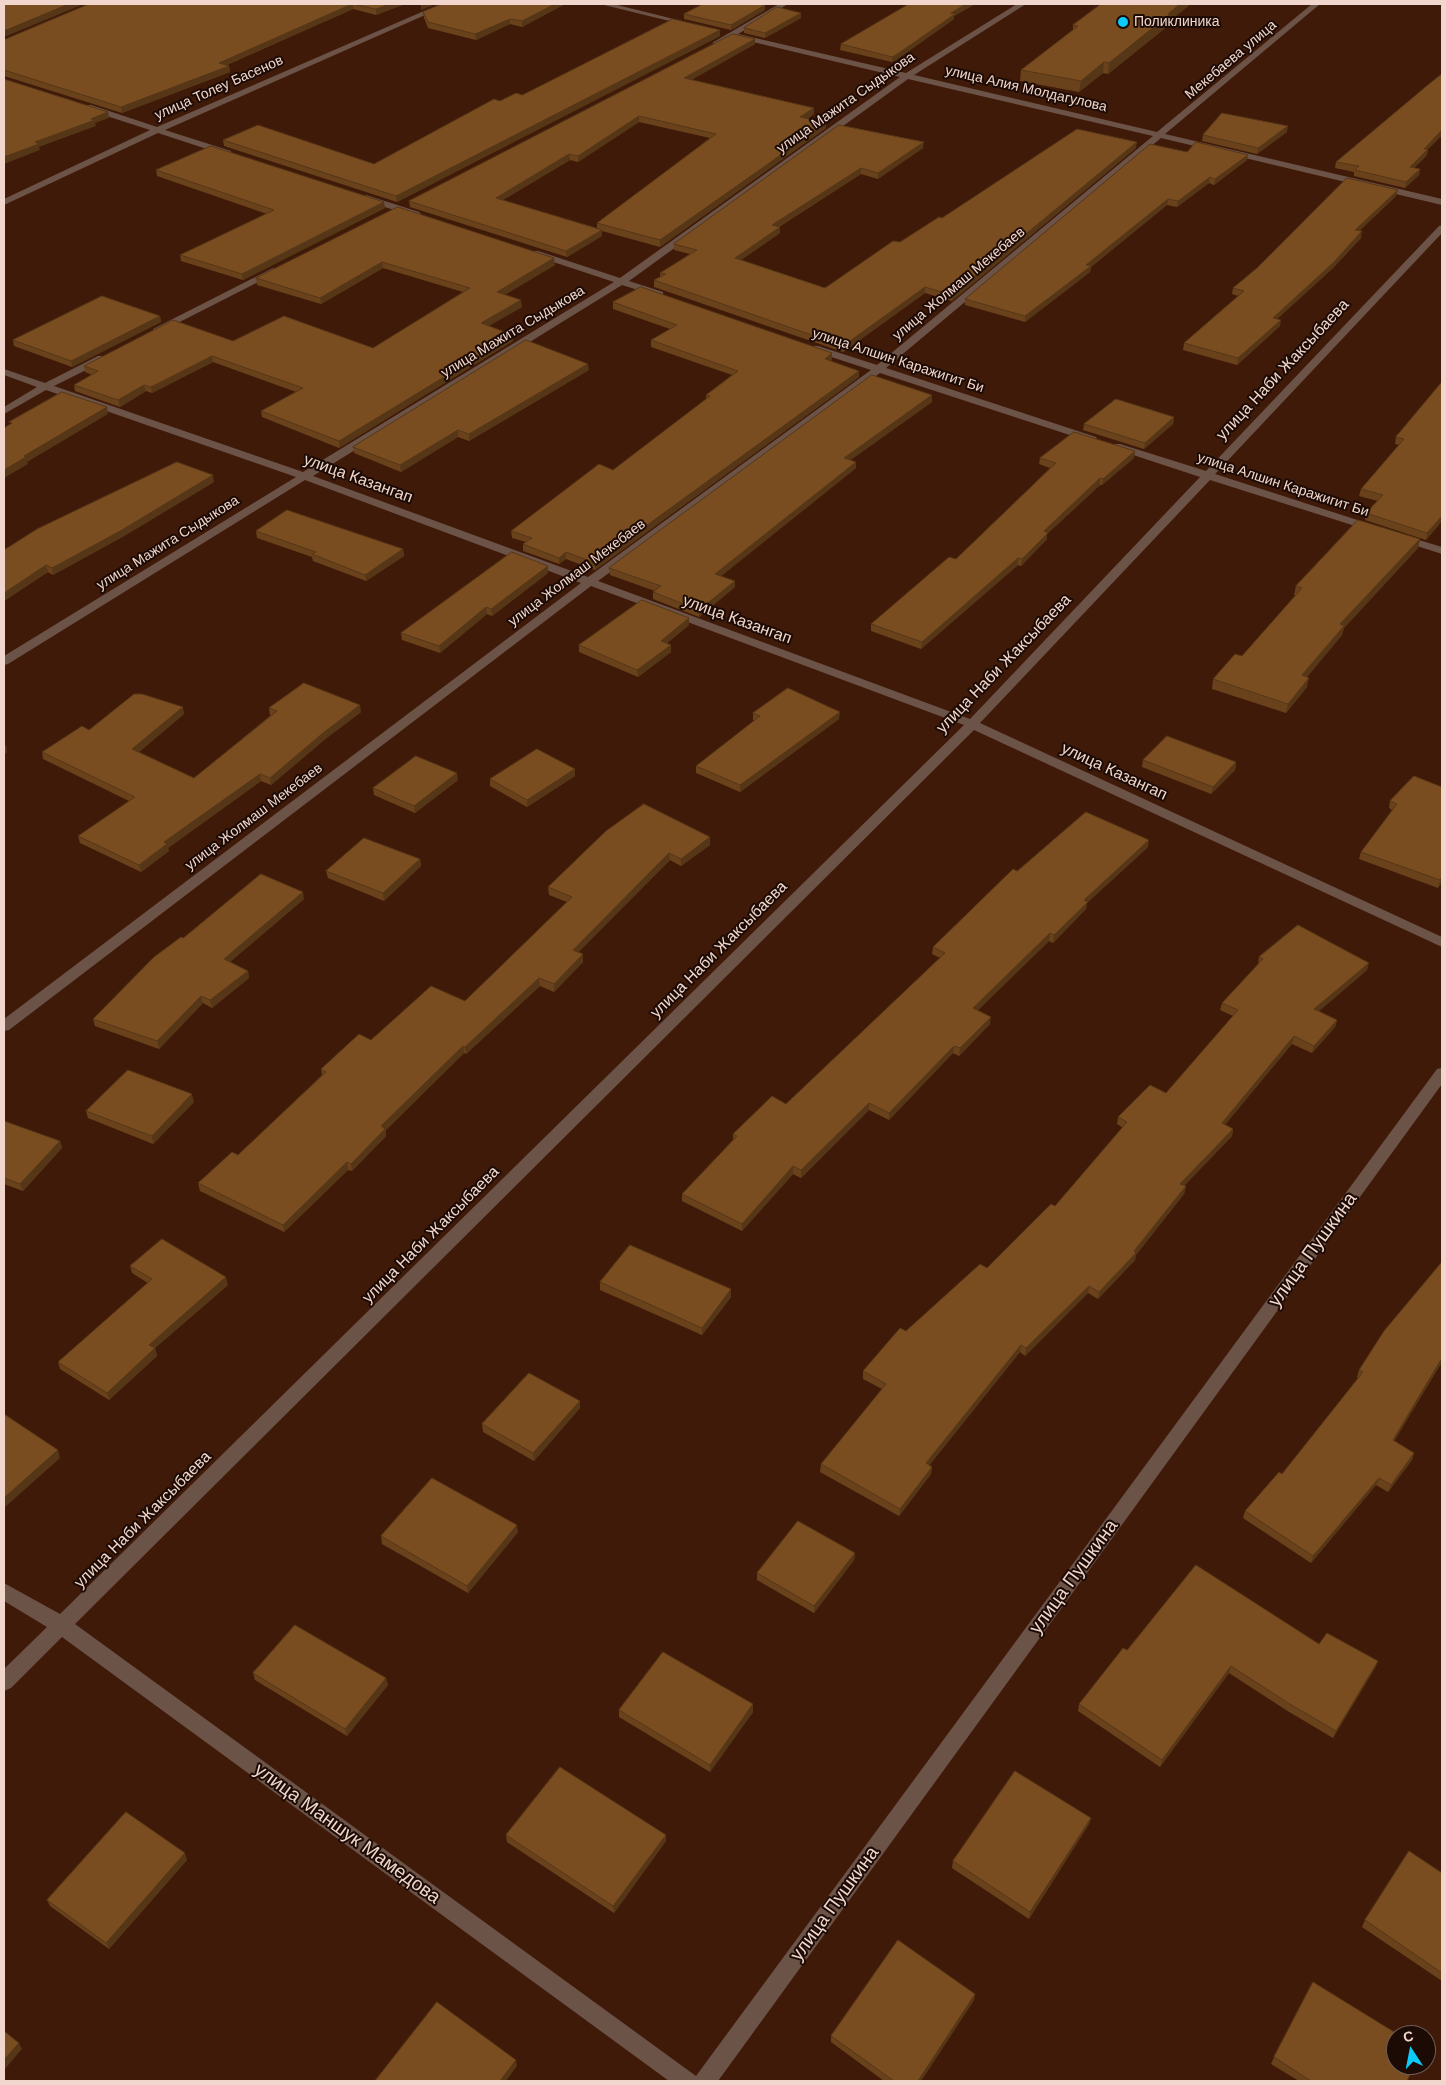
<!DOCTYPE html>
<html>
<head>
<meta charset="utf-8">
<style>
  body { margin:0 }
  #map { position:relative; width:1446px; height:2085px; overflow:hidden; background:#401a09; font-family:Arial,sans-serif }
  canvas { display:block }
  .frame { position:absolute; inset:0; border:5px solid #f0d6cc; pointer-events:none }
  .north { position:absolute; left:1386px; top:2025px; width:50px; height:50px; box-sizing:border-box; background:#1c0b05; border:1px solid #715c55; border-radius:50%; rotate:349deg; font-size:14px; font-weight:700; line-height:20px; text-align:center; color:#f0d6cc }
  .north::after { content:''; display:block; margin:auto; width:18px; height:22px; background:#0ccafa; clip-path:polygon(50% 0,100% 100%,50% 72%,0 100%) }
</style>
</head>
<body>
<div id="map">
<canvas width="1446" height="2085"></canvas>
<div class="frame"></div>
<div class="north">С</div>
</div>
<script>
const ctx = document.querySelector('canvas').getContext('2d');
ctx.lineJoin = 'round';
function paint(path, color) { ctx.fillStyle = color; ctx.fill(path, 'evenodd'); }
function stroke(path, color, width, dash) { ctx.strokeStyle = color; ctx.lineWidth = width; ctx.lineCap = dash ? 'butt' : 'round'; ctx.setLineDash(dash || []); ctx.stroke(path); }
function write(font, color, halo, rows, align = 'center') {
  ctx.font = font + ' Arial,sans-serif'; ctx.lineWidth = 4; ctx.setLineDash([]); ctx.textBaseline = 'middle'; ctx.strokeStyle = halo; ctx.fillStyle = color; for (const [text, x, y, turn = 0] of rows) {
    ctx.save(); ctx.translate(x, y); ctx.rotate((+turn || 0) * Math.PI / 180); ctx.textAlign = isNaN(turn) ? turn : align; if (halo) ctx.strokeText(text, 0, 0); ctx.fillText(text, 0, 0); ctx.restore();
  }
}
const minor = new Path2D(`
  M440,4H450L165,130L231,151V155H225L158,133L4,205V199L150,130L85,109V105H91L157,127Z
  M600,4H613L694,24L690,26Z
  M779,4H788L738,34L906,73L1017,4H1026L914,75L1157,132L1312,4H1320L1165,134L1442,199V205L1161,138L886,368L1096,437L1097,439L1096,441H1088L880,373L598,581L970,719L1200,477L1112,448L1111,446L1112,444H1120L1206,471L1439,226L1442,225V233L1215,474L1379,527L1381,529L1379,531H1371L1210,480L980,723L1442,937V947L974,730L75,1624L696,2076L1437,1069L1442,1068V1084L718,2081H669L62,1637L11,1688L4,1691V1669L47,1627L4,1601V1583L60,1614L964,725L591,586L9,1030L4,1031V1019L581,583L305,480L8,664L4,665V656L296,477L46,390L4,414V407L37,387L4,375V369L45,383L98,356H106V360L54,386L303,472L614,282L532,255V251H538L620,278L900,77L732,37L719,45L712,43ZM908,79L1153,136L877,365L818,346H810V350L871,370L588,577L313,476L622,285L657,296H663V292L629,281Z
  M366,195L419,212L421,214L416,217L363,200L362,198Z
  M273,268L278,271L276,273L162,331H154L153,329Z
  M1399,534L1442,547V554L1395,539L1393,537L1395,535Z`);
const wall = new Path2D(`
  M89,4H405L376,15L353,9L227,65L229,66L230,72L122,113L4,76V40Z
  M442,4H565L522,27L510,24L476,40L428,28L424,18L423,12Z
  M909,4H975L954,16V19L896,60L892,62L840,50L841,44Z
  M765,10L731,30L684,19V14Z
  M801,13V18L765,38L744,33V28Z
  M1169,22V25L1108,74L1103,73L1079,92L1020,81L1021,70L1073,30V25Z
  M720,36L397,202L224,146L223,140L374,164L500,101L522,95Z
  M755,39V44L691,80L814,114L807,119L826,128L660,247L602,231V236L567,257L410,207L409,201ZM639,122L710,138L597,223V228L503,200L570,160L578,162Z
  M1442,74V135L1428,149L1427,155L1414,168L1420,169L1419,175L1405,188L1354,176V172L1335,168L1336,162Z
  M839,125L923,148L878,179L861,174L779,227L780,233L741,260L825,288L942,218L1136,148L952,301L925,293L843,352L654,287V280L660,277V273L690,254L674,250V244Z
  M1287,132L1257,154L1202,141L1203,135Z
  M1187,152L1247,160L1214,185L1209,183L1177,207L1167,205L1091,267L1090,272L1025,322L965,305V299Z
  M156,170L385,208L243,280L181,261L180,255L267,214L157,176Z
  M1396,196L1359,231L1361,238L1333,268L1277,319L1280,326L1237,365L1183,350L1184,343L1238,296L1232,294L1233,288Z
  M398,207L555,265L504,295L522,307L488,326L513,335V341L339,448L262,417L261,411L296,392L213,362L152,393L146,391L120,407L75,391L74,385L92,375L85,372L84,366L233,341L373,348L463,292L383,268L321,304L257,285L256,278Z
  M613,302L832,353V360L831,361L859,377L595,570L566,559L559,564L523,551V544L526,542L512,538L511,531L613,470L706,399V395L732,375L651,347V340L670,329L613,309Z
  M160,316L161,322L72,367L14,346L13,340Z
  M589,370L469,441L458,437L401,472L354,453L353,447Z
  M1442,382V521L1426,540L1365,520L1366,513L1378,501L1359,496L1361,489L1399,445L1395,444L1396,437Z
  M932,395V402L850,460L856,468L721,576L735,587L699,617L653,599V592L655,591L610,575L609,568Z
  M1174,417L1173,424L1144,449L1083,430L1084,424Z
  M1040,458H1134L1102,485H1100L1047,534V539L1021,566L1018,565L921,649L871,631V624L956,559L1050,468L1039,464Z
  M214,482L124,536L53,575L48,572L4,601V550Z
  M256,531L403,549L404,556L366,581L313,561L312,557L257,538Z
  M1420,539L1418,548L1344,628L1342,635L1307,677V687L1286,713L1212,689L1213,679L1242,656L1296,595H1294L1296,586Z
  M548,573L492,616L487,614L440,653L402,640L401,633Z
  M689,618V625L667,643L671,645V652L638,677L579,652V645Z
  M269,708L361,712L324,740L271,785L261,781L168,848L169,851L141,872L80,843L78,836L129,801L43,759L42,752L89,730L184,714L139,752L194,778L271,715H270Z
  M753,713L839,719L740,792L696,773V766L754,721L753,720Z
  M1143,760L1236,762L1235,770L1211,794L1142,767Z
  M575,776L527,807L490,786V779Z
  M458,780L415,813L374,795L373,788Z
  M1442,787V882L1438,888L1359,859L1361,852L1392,810L1389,808L1390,801Z
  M606,831L710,845L681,866L670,860L578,952L583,962L554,992L540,986L466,1054L464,1053L386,1130V1136L352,1171L348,1170L284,1232L200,1191L198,1183L238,1155L322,1075L321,1069L371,1040L465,1001L567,902L549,895L548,887Z
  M1148,847L1087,903L1086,909L1053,943L1049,941L977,1011L990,1024L959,1056L953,1053L889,1120L869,1110L801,1178L793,1174L742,1231L682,1201V1194L733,1140V1134L786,1104L940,958L932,954L933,947L1017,871Z
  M420,859L421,866L384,901L328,878L326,871Z
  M304,899L230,962L248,971L249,978L212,1008L203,1003L159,1049L95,1026L93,1019L183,938Z
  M1259,957L1367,970L1319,1011L1337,1020L1335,1027L1312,1053L1292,1044L1225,1124L1233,1129L1232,1136L1184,1186H1186L1184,1194L1136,1255L1135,1260L1098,1299L1088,1293L1025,1356L1020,1352L929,1465L932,1467L931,1474L899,1516L820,1472L821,1464L882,1389L863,1379V1371L906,1331L987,1268L1055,1206L1123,1128L1117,1124L1118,1117L1166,1093L1233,1016L1220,1010L1222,1003L1258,964Z
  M194,1102L153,1144L88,1118L86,1111Z
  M4,1121L60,1141L62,1148L23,1191L4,1184Z
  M1442,1262V1362L1394,1441L1414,1453L1412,1460L1388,1492L1376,1485L1311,1563L1243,1518L1245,1511L1282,1474L1358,1378L1357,1377L1359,1370Z
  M130,1266L228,1285L155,1348L157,1356L109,1400L60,1369L58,1362L148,1283L132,1273Z
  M600,1282L731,1297L702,1335L600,1290Z
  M580,1401V1408L534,1461L483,1432L482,1424Z
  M518,1532L468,1593L382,1544L381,1536Z
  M855,1553L854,1560L814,1613L757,1580V1573Z
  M1319,1644L1378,1661L1375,1668L1333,1738L1286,1710L1229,1673L1160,1767L1078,1711L1079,1704L1127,1650Z
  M253,1673L386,1678L388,1685L347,1736L255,1680Z
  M619,1710L753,1712L710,1772L619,1717Z
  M1091,1818L1089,1824L1029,1919L952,1868L953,1861Z
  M506,1835H666V1841L614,1913L507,1842Z
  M187,1860L109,1949L50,1906L47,1900Z
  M1442,1873V1981L1362,1927L1365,1920Z
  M975,1994L974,2000L921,2081H884L831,2042V2036Z
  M1274,2057L1407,2081H1299L1271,2064Z`);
const shadedWall = new Path2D(`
  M69,4H84L4,37V31Z
  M353,4V9L219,68V63Z
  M390,4H405L376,15V9Z
  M423,4H436L421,10V5Z
  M555,4H565L522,27V21Z
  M966,4H975L954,16V19L896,60L892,62V57L951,13Z
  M1180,4H1191L1169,22V25L1108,74L1109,63Z
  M765,5V10L731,30V25Z
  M801,13V18L765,38V33Z
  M510,19V24L476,40L475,34Z
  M720,30V36L397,202L396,196Z
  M755,39V44L684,84V78Z
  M1104,62L1103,73L1079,92L1081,81Z
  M229,66L230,72L122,113L121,107Z
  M814,108V114L800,123V117Z
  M108,112L109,118L95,123L96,126L39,147L40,150L4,164V157L35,142Z
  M639,116V122L578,162V156Z
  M826,123V128L660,247V240Z
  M1288,126L1287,132L1257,154L1258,148Z
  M1442,130V135L1428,149L1427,155L1409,173L1410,167L1424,149Z
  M924,142L923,148L878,179V173Z
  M1137,142L1136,148L952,301V295Z
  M569,154L570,160L496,204V198Z
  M1248,155L1247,160L1214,185L1215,179Z
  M861,168V174L772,231V225Z
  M1420,169L1419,175L1405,188L1406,182Z
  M1210,177L1209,183L1177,207L1178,201Z
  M1398,190L1396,196L1354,236L1355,230Z
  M1168,199L1167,205L1091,267L1090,272L1025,322V316L1086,265Z
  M384,202L385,208L243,280L242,274Z
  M780,227V233L735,264V258Z
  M602,230V236L567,257L566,251Z
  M1362,231L1361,238L1333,268L1271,324L1273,318Z
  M554,258L555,265L498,299L497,292Z
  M382,262L383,268L321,304L320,298Z
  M925,287V293L843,352V346Z
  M521,300L522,307L482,330L481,323Z
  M160,316L161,322L72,367L71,361Z
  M1281,320L1280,326L1237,365L1238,358Z
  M513,335V341L339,448V441Z
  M832,353V360L825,365V359Z
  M212,356L213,362L152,393L151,387Z
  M588,364L589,370L469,441V434Z
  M859,371V377L595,570V563Z
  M144,385L146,391L120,407L118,400Z
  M932,395V402L844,465V458Z
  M107,407L108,414L27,462L28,464L4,478V470L24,456Z
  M1174,417L1173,424L1144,449L1145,443Z
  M458,430V437L401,472L400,465Z
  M1135,451L1134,458L1102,485L1103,479Z
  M856,462V468L715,581V574Z
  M213,475L214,482L124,536L53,575L52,568Z
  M1100,478V485L1047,534V539L1021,566L1022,559L1044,531Z
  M1442,516V521L1426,540L1427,533Z
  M1420,539L1418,548L1344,628L1342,635L1300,685L1302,675L1340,624Z
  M403,549L404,556L366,581L365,575Z
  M566,552V559L559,564V558Z
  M1018,558V565L921,649L922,642Z
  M46,565L48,572L4,601V593Z
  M548,566V573L492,616L491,609Z
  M735,581V587L699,617V610Z
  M486,607L487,614L440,653L439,646Z
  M689,618V625L661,648V641Z
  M671,645V652L638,677L637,670Z
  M1309,678L1307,687L1286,713L1288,704Z
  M360,705L361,712L324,740L271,785L270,778L323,733Z
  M183,707L184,714L134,756L132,749Z
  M840,712L839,719L740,792V785Z
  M6,745L7,752L4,755V746Z
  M1236,762L1235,770L1211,794L1213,787Z
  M575,769V776L527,807V800Z
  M457,773L458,780L415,813L414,806Z
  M260,774L261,781L168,848L169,851L141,872L139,865L164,842Z
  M710,837V845L681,866V859Z
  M1149,840L1148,847L1087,903L1086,909L1053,943L1054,935L1084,900Z
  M669,853L670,860L573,958V950Z
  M420,859L421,866L384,901L383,893Z
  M1442,877V882L1438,888L1440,880Z
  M303,892L304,899L225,966L224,959Z
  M1050,933L1049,941L972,1016L973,1008Z
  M583,954V962L554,992V984Z
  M1369,963L1367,970L1312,1017L1314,1009Z
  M248,971L249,978L212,1008L210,1000Z
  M539,978L540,986L466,1054L465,1047Z
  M201,996L203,1003L159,1049L157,1041Z
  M991,1017L990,1024L959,1056L960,1048Z
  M1337,1020L1335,1027L1312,1053L1314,1046Z
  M1294,1036L1292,1044L1221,1130L1222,1123Z
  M463,1046L464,1053L386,1130V1136L352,1171L351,1164L381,1126Z
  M954,1046L953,1053L889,1120V1113Z
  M192,1094L194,1102L153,1144L152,1136Z
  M869,1103V1110L801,1178V1170Z
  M1233,1129L1232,1136L1179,1191L1180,1184Z
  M60,1141L62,1148L23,1191L20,1184Z
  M347,1162L348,1170L284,1232L283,1225Z
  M793,1166V1174L742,1231V1224Z
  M1186,1186L1184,1194L1136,1255L1135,1260L1098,1299L1099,1292L1134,1251Z
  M226,1277L228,1285L155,1348L157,1356L109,1400L107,1393L149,1345Z
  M1089,1286L1088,1293L1025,1356L1026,1348Z
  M731,1289V1297L702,1335V1328Z
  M1021,1345L1020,1352L925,1471L926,1463Z
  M1442,1358V1362L1390,1448L1393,1440Z
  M580,1401V1408L534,1461L533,1453Z
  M58,1450L60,1458L4,1508V1498Z
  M1414,1453L1412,1460L1388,1492L1391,1485Z
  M932,1467L931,1474L899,1516L900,1509Z
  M1379,1478L1376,1485L1311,1563L1313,1556Z
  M517,1525L518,1532L468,1593L467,1586Z
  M855,1553L854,1560L814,1613V1606Z
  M1378,1661L1375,1668L1333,1738L1336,1731Z
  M1231,1666L1229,1673L1160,1767L1162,1760Z
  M386,1678L388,1685L347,1736L345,1729Z
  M753,1704V1712L710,1772V1765Z
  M1091,1818L1089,1824L1029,1919L1030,1912Z
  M666,1835V1841L614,1913L613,1906Z
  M185,1853L187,1860L109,1949L106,1943Z
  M975,1994L974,2000L921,2081H918Z
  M19,2043L22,2049L4,2070V2060Z
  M516,2060L517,2066L506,2081H500Z`);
const building = new Path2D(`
  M4,4H69L4,31Z
  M89,4H352L219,63L229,66L121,107L4,70V40Z
  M353,4H390L376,9Z
  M442,4H555L522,21L510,19L475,34L428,22L423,12Z
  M703,4H761L765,5L731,25L684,14Z
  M909,4H966L951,13L955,14L896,55L892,57L841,44Z
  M1101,4H1180L1168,14H1170L1109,63L1104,62L1081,81L1021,70L1078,26L1073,25Z
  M777,7L801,13L765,33L744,28Z
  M673,19L720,30L396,196L223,140L258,125L374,164L494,99L500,101L516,93L522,95Z
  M733,34L755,39L684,78L814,108L800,117L826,123L660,240L597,223L716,134L639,116L578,156L569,154L496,198L602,230L566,251L409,201Z
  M1442,74V130L1424,149H1428L1410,167L1420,169L1406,182L1355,170L1359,166L1336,162L1429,84Z
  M4,79L108,112L91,119L95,120L35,142L39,144L4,157Z
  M1222,113L1288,126L1258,148L1203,135Z
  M839,125L924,142L878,173L861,168L772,225L780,227L735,258L825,288L893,241L900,242L939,217L942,218L1077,129L1137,142L952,295L925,287L843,346L654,280L666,274L660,273L697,250L674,244Z
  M1196,142L1248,155L1215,179L1210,177L1178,201L1168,199L1086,265L1091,266L1025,316L965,299L1150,144L1187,152Z
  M211,146L384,202L242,274L180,255L274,210L156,170Z
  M1347,178L1398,190L1355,230L1362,231L1334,262L1273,318L1281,320L1238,358L1184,343L1244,291L1233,288L1257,268Z
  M398,207L554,258L497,292L521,300L481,323L513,335L339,441L261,411L303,388L212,356L151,387L144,385L118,400L74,385L98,371L84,366L173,320L233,341L284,316L373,348L470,288L382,262L320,298L256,278Z
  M641,287L832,353L825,359L859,371L595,563L566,552L559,558L523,544L532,538L511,531L599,464L613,470L710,396L706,395L738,371L651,340L677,325L613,302Z
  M102,296L160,316L71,361L13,340Z
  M526,340L588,364L469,434L458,430L400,465L353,447Z
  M872,375L932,395L844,458L856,462L715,574L735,581L699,610L653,592L661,586L609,568Z
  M1442,382V516L1427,533L1366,513L1383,495L1361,489L1404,439L1396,437Z
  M62,392L107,407L24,456L26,457L4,470V428L12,423L9,422Z
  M1116,399L1174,417L1145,443L1084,424Z
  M1074,432L1135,451L1103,479L1100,478L1044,531L1048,533L1022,559L1018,558L922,642L871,624L949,557L956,559L1056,463L1040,458Z
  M177,462L213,475L122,530L52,568L46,565L4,593V550L37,529Z
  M287,510L403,549L365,575L312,554L316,552L256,531Z
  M1358,520L1420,539L1340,624L1344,626L1302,675L1309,678L1288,704L1213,679L1235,654L1242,656L1302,588L1296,586Z
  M512,552L548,566L491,609L486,607L439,646L401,633Z
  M642,600L689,618L661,641L671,645L637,670L579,645Z
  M304,683L360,705L323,733L270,778L260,774L164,842L167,844L139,865L78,836L135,797L42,752L82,726L89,730L134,694H142L183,707L132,749L194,778L277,711L269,708Z
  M788,688L840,712L740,785L696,766L760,716L753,713Z
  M1167,736L1236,762L1213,787L1143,760Z
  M537,749L575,769L527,800L490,779Z
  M416,756L457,773L414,806L373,788Z
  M1414,776L1442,787V877L1440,880L1361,852L1397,804L1390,801Z
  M644,804L710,837L681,859L669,853L573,950L583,954L554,984L539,978L465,1047L463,1046L381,1126L385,1129L351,1164L347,1162L283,1225L198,1183L232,1152L238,1155L326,1072L321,1069L359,1034L371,1040L431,986L465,1001L572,897L548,887L606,831Z
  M1086,812L1149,840L1084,900L1088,902L1054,935L1050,933L973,1008L991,1017L960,1048L954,1046L889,1113L869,1103L801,1170L793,1166L742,1224L682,1194L737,1136L733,1134L772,1096L786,1104L945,953L933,947L1013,869L1017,871Z
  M364,838L420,859L383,893L326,871Z
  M261,874L303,892L224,959L248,971L210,1000L201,996L157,1041L93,1019L154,957L181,937L183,938Z
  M1298,925L1369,963L1314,1009L1337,1020L1314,1046L1294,1036L1222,1123L1233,1129L1180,1184L1186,1186L1134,1251L1136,1253L1099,1292L1089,1286L1026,1348L1021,1345L926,1463L932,1467L900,1509L821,1464L886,1384L863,1371L900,1328L906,1331L980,1264L987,1268L1051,1204L1055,1206L1127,1122L1118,1117L1150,1085L1166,1093L1238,1010L1222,1003L1263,959L1259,957Z
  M128,1070L192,1094L152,1136L86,1111Z
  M4,1121L60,1141L20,1184L4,1178Z
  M162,1239L226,1277L149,1345L155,1348L107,1393L58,1362L152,1279L130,1266Z
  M630,1245L731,1289L702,1328L600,1282Z
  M1442,1262V1358L1393,1440L1414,1453L1391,1485L1379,1478L1313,1556L1245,1511L1279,1472L1282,1474L1363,1372L1359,1370L1384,1331Z
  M529,1373L580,1401L533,1453L482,1424Z
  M4,1414L58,1450L4,1498Z
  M432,1478L517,1525L467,1586L381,1536Z
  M798,1521L855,1553L814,1606L757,1573Z
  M1196,1565L1319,1644L1327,1633L1378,1661L1336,1731L1288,1703L1231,1666L1162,1760L1079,1704L1123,1648L1127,1650Z
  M295,1625L386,1678L345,1729L253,1673Z
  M663,1652L753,1704L710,1765L619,1710Z
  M560,1767L666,1835L613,1906L506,1835Z
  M1015,1771L1091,1818L1030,1912L953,1861Z
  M126,1812L185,1853L106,1943L47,1900Z
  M1409,1851L1442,1873V1973L1365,1920Z
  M898,1940L975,1994L918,2081H894L831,2036Z
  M1313,1982L1399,2035H1396V2065H1415L1407,2081H1311L1274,2057Z
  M437,2002L516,2060L500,2081H375Z
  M4,2031L19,2043L4,2060Z`);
const markers = [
  [1123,22,6,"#0ccafa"]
];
const farPoinames = [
  ["Поликлиника",1134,22]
];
const farStreetnames = [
  ["Мекебаева улица",1231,60,-40],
  ["улица Толеу Басенов",219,88,-24],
  ["улица Алия Молдагулова",1026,89,13],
  ["улица Мажита Сыдыкова",846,103,-35],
  ["улица Жолмаш Мекебаев",959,284,-40],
  ["улица Мажита Сыдыкова",513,332,-31],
  ["улица Алшин Каражигит Би",898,361,18],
  ["улица Алшин Каражигит Би",1283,485,18],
  ["улица Мажита Сыдыкова",168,543,-32],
  ["улица Жолмаш Мекебаев",577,573,-37],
  ["улица Жолмаш Мекебаев",254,817,-37]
];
const streetNames = [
  ["улица Наби Жаксыбаева",1283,370,-47],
  ["улица Казангап",358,479,20],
  ["улица Казангап",737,620,20],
  ["улица Наби Жаксыбаева",1004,664,-46],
  ["улица Казангап",1114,772,25],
  ["улица Наби Жаксыбаева",719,950,-45],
  ["улица Наби Жаксыбаева",431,1235,-45],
  ["улица Наби Жаксыбаева",143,1520,-45]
];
const nearStreetnames = [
  ["улица Пушкина",1313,1250,-54],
  ["улица Пушкина",1074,1577,-54],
  ["улица Маншук Мамедова",347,1834,36],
  ["улица Пушкина",835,1904,-54]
];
paint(minor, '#6c5348');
paint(wall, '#69421c');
paint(shadedWall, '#553616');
paint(building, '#7a4d20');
stroke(building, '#553616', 1);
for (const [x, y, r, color] of markers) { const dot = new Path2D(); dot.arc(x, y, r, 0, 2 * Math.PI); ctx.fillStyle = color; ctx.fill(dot); stroke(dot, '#1c0b05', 2); }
write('14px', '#f0d6cc', '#1c0b05', farPoinames, 'left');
write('14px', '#f0d6cc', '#1c0b05', farStreetnames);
write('16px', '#f0d6cc', '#1c0b05', streetNames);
write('19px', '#f0d6cc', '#1c0b05', nearStreetnames);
</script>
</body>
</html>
